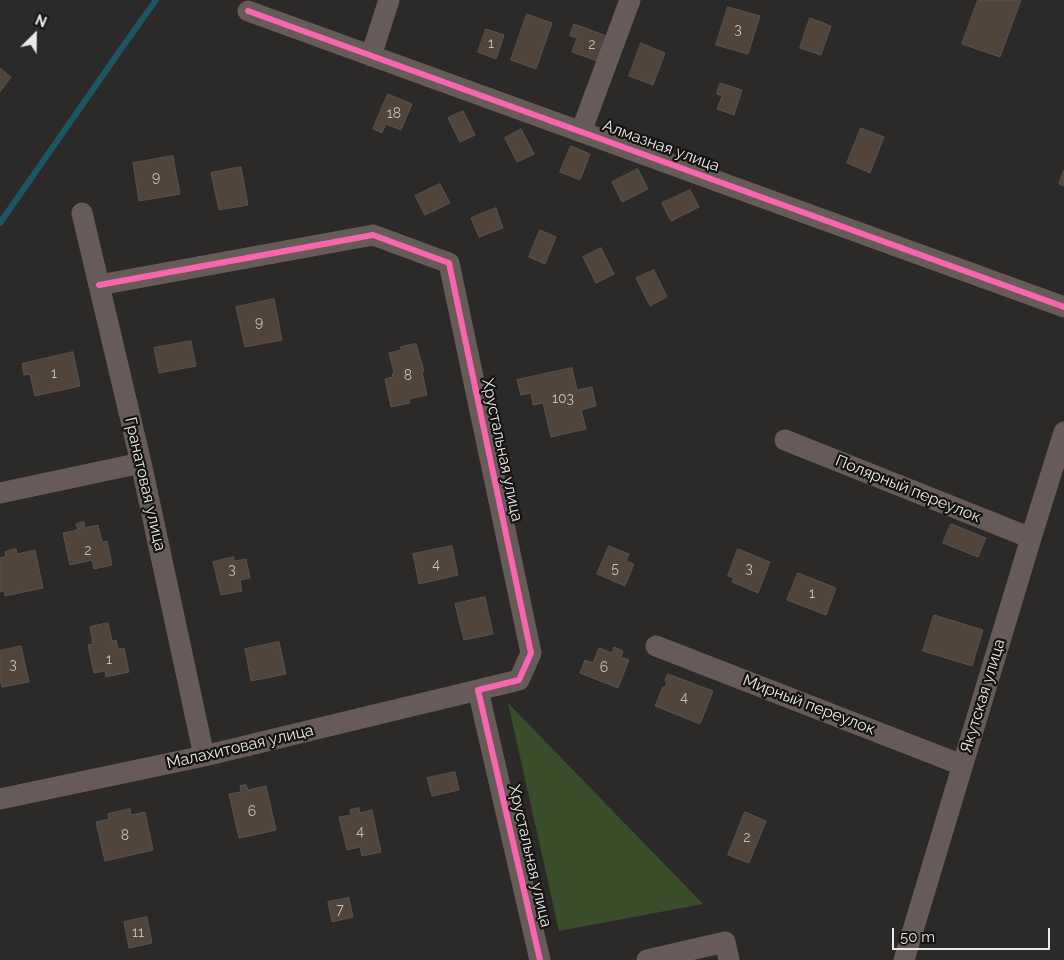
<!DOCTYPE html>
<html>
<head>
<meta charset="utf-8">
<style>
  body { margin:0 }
  #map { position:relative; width:1064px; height:960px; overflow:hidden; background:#2b2a29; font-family:Raleway,sans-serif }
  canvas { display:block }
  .north { position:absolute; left:10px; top:10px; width:50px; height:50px; -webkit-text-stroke:4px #141312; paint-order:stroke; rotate:23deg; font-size:14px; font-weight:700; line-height:20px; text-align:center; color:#e9e8e6 }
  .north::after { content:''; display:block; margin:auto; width:18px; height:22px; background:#e9e8e6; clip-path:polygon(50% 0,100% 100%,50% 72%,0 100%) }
  .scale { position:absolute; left:892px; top:928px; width:158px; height:22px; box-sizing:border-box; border:2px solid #e9e8e6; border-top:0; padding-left:6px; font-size:15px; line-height:18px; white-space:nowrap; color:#e9e8e6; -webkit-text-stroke:4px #141312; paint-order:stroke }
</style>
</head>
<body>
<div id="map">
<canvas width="1064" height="960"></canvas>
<div class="north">N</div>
<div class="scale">50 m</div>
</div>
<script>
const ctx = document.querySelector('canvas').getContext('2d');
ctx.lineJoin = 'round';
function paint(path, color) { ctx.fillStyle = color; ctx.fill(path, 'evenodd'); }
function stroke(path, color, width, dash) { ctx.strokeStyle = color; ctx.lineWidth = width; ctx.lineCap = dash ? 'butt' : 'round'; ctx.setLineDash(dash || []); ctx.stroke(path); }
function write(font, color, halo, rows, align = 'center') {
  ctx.font = font + ' Raleway,sans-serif'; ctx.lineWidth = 4.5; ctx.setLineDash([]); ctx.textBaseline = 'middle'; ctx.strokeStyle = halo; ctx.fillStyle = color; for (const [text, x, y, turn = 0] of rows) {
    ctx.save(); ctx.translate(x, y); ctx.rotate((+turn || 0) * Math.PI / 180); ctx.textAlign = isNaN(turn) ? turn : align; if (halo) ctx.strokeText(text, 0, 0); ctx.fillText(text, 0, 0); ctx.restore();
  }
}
const green = new Path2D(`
  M508,703L703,904L559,931Z`);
const stream = new Path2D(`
  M0,223L126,42L156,0`);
const building = new Path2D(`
  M978,0H1021L1000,57L962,44Z
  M728,7L760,16L748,54L716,45Z
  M527,14L552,23L536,69L511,60Z
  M810,18L831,26L821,55L800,48Z
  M574,24L612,38L603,63L572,52L577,38L570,36Z
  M486,29L504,35L496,59L478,52Z
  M641,43L665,53L653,85L629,76Z
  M0,68L11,77L0,92Z
  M720,83L742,90L734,115L717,109L722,96L717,94Z
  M388,94L412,104L401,130L386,124L382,133L373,129Z
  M463,111L475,135L460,142L448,118Z
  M861,128L884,137L870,173L847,163Z
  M521,129L534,154L517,162L505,138Z
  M571,146L590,154L580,180L560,172Z
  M173,156L180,194L139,201L133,163Z
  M241,167L248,205L219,210L211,173Z
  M638,169L648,189L622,202L612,182Z
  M1064,170V186L1059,184Z
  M440,184L450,203L425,215L415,196Z
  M690,190L699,207L671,221L662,203Z
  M496,208L503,228L479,237L471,218Z
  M540,230L556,237L545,264L529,257Z
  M601,248L614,274L596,283L583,257Z
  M654,270L667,297L650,306L636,278Z
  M274,299L282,340L245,347L236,307Z
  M191,341L196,366L159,373L154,348Z
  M416,344L424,371H422L427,395L409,399L410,403L391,407L385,379L393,377L392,374L394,373L389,353L401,350V347Z
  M73,352L80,386L35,396L30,374L24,375L22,364Z
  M572,368L577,390L592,387L596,406L581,410L586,429L551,437L543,403L533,405L531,393L521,395L517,380Z
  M84,522L85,528L98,525L102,542L107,541L112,565L94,569L92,560L70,565L63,533L78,530L76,524Z
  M951,524L986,538L978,557L943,543Z
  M452,546L458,575L419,584L413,554Z
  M609,546L629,554L626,561L634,564L625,586L597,574Z
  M16,549L17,554L35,550L43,588L5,596L4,591L0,592V558L6,556L5,552Z
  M738,549L770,562L758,593L732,582L734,578L728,576Z
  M234,557V561L246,559L250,578L240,580L242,591L221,595L213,562Z
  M798,573L836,588L826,615L787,600Z
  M485,597L493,634L464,640L455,604Z
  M934,615L983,630L972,666L923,651Z
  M108,623L112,641L116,640L118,649L124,648L129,672L106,677L105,671L94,673L88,645L93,644L90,627Z
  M279,642L286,674L251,681L245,649Z
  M21,646L29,682L2,687L0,679V651Z
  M614,647L623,651L621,657L629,660L618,688L580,673L585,660L593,663L599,648L612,653Z
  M668,674L713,691L700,724L655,706L663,687H665L667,682L665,681Z
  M455,772L459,790L432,796L427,778Z
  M246,785L248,790L266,786L276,830L250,836L239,838L229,794L241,792L240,786Z
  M359,808L360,813L372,810L381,852L362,856L360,847L347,850L339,817L351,815L350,810Z
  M130,809L131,815L145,812L153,850L105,861L96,822L109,819L108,814Z
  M745,812L766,821L749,863L728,855Z
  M349,898L353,917L332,922L328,902Z
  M147,917L152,943L129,948L124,922Z`);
const street = new Path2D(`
  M248,11L1064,307
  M371,56L389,0
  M581,132L630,0
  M82,213L141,463L204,756
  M99,285L373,235L449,263L531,653L519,680L478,690L540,960
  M785,440L1031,538
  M0,493L141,463
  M656,646L962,765
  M0,799L204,756L478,690
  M647,960L725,942L729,960
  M904,960L1031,538L1064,432`);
const cycleway = new Path2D(`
  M248,11L1064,307
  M99,285L373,235L449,263L531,653L519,680L478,690L540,960`);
const numberNames = [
  ["3",738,30],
  ["1",491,44],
  ["2",592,45],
  ["18",394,114],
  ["9",156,178],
  ["9",259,323],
  ["1",54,374],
  ["8",408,376],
  ["103",563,399],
  ["2",88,551],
  ["4",436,565],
  ["5",615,569],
  ["3",749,569],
  ["3",232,570],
  ["1",812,594],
  ["1",109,660],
  ["3",13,665],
  ["6",604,668],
  ["4",684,698],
  ["6",252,812],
  ["4",360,832],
  ["8",125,836],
  ["2",747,838],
  ["7",340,910],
  ["11",138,933]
];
const streetNames = [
  ["Алмазная улица",661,146,20],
  ["Хрустальная улица",502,450,78],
  ["Гранатовая улица",145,484,77],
  ["Полярный переулок",908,489,22],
  ["Якутская улица",983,696,-73],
  ["Мирный переулок",809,705,21],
  ["Малахитовая улица",240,747,-13],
  ["Хрустальная улица",530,856,77]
];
paint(green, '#394d2b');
stroke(stream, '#1d5663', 6);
paint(building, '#51453b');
stroke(building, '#545353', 1);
stroke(street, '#665b59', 21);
stroke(cycleway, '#f766af', 6);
write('14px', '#c3bfbb', null, numberNames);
write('16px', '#e9e8e6', '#141312', streetNames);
</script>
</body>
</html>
